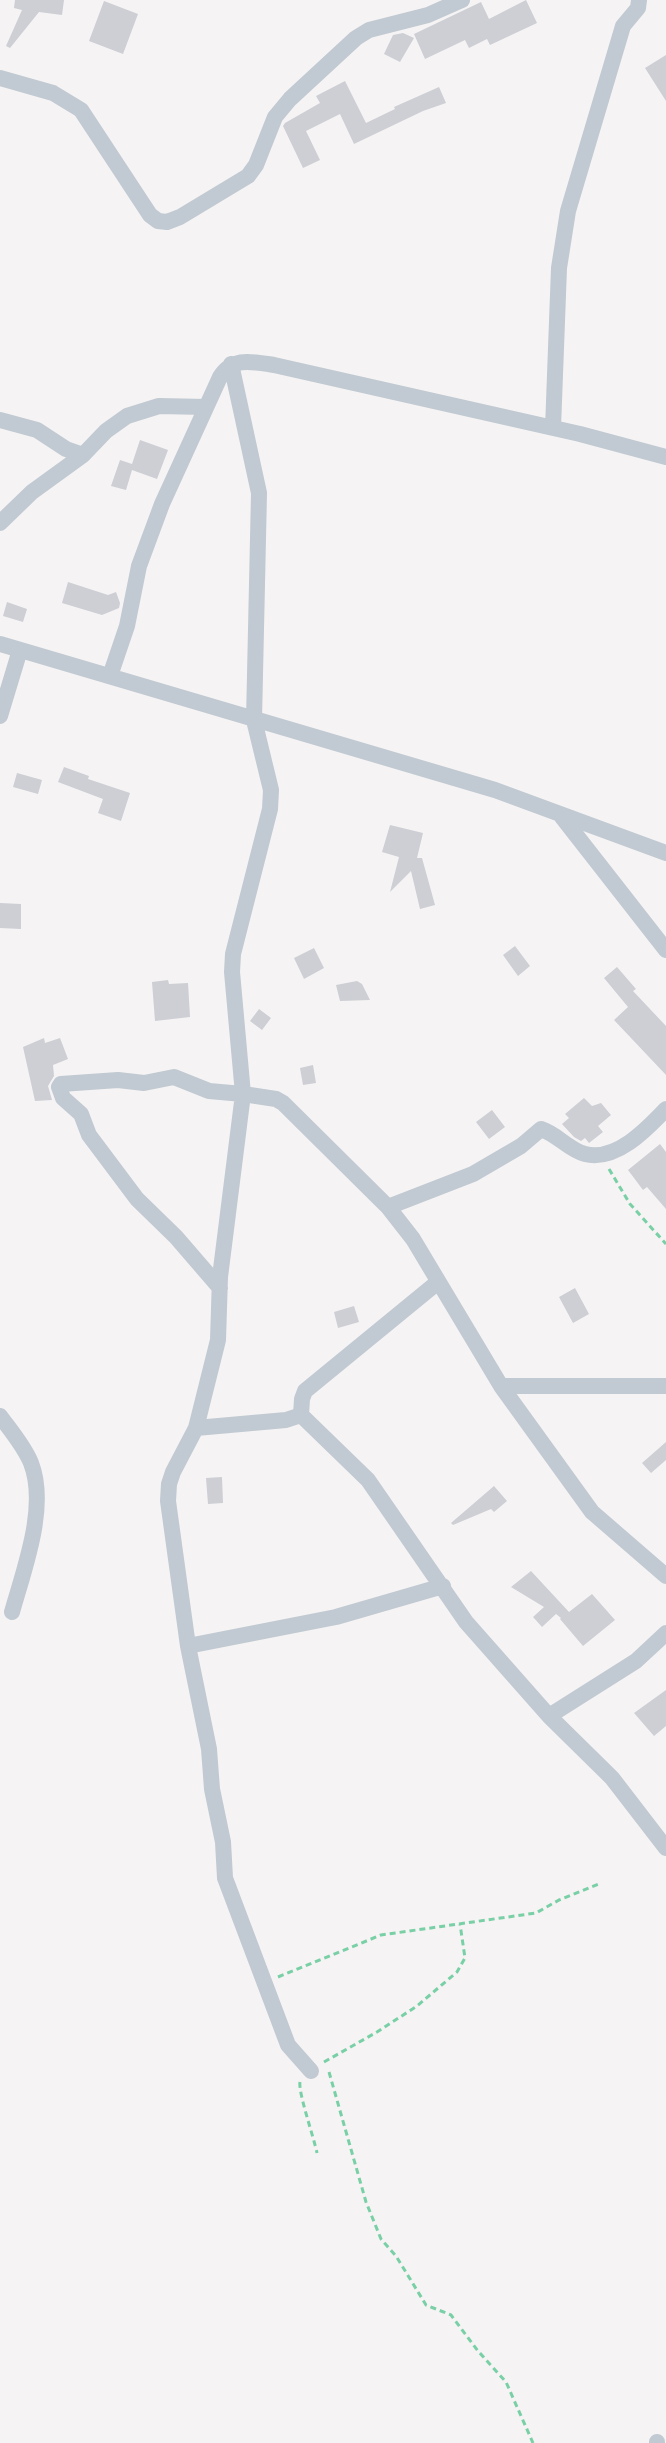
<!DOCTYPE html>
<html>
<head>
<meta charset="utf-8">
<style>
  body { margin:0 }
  canvas { display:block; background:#f5f3f3 }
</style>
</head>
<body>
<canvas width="666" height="2443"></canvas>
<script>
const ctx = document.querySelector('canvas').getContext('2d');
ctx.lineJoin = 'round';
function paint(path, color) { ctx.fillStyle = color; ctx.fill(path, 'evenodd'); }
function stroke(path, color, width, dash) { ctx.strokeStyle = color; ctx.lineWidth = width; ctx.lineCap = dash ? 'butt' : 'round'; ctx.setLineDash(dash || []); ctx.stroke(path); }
const building = new Path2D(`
  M15,0H64L62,15L39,12L10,48L6,46L22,10L14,8Z
  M526,0L537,23L490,45L487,39L469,48L465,40L425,59L414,34L481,2L489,19Z
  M104,1L138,14L123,54L89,41Z
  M403,33L414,38L400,62L384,54L393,35Z
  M666,55V101L645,68Z
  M345,81L366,123L395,109L394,107L439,87L446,103L423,111L354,144L340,114L306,131L320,160L303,168L283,126L285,123L320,103L316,96Z
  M140,440L168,450L157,479L132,470L126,490L111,486L120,460L132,464Z
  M68,582L108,595L116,592L120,603L119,608L102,615L62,603Z
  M7,602L27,609L23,622L3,616Z
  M64,767L89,776L88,779L130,793L121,821L98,813L103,799L58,782Z
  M17,773L42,780L38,794L13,787Z
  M390,825L423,833L417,858H422L435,905L420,909L411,871L390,892L399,857L382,852Z
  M0,903L21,904V929L0,928Z
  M515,946L530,966L518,976L503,955Z
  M314,948L324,968L304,979L294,958Z
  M617,967L636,989L633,991L666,1026V1075L614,1020L628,1007L604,978Z
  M168,980L169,984L188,983L190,1017L155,1021L152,982Z
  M357,981L362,984L370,1000L340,1001L336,985Z
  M259,1009L271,1018L262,1030L250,1021Z
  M44,1038L45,1043L60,1038L68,1059L53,1065L54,1076L48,1086L52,1100L35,1101L23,1047Z
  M313,1065L316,1083L303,1085L300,1068Z
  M584,1098L592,1106L601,1103L611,1115L598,1126L603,1132L589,1143L585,1138L581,1141L574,1137L562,1124L569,1118L565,1114Z
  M492,1110L505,1127L489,1139L476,1122Z
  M660,1144L666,1152V1209L647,1187L643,1190L628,1170Z
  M575,1288L589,1314L573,1323L559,1297Z
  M354,1306L359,1322L338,1328L334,1312Z
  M666,1442V1460L651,1473L642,1463Z
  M222,1477L223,1503L208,1504L206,1478Z
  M494,1486L507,1501L494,1512L491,1509L453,1525L451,1523Z
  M531,1571L569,1612L592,1594L615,1620L583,1646L560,1619L561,1618L556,1614L542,1627L533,1617L544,1607L511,1587Z
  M666,1690V1726L654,1736L634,1713Z`);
const path = new Path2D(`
  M609,1169L630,1204L666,1244
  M278,1977L381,1935L536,1913L559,1900L599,1884
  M324,2062L377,2032L417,2006L457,1972L465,1958L460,1924
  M329,2072L366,2202L381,2239L396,2256L426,2305L451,2315L478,2351L506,2382L533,2443
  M300,2082C298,2092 314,2138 317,2153`);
const street = new Path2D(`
  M0,78L53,93L81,110L150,215L158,221L167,222L180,217L248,176L256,165L275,117L290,99L356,38L369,30L428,15L462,0
  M231,364L259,493L254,720L271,790L270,809L233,954L232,972L243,1094L220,1277L218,1340L196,1428L173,1472L169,1484L168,1501L188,1646L209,1749L212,1789L223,1842L225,1878L288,2045L311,2071
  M0,420L37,430L66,449L83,455
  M553,428L559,268L568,211L623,26L638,8L639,0
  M0,523L32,492L83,455L106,431L127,416L159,406L206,407
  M0,644L495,790L666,853
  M110,676L127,626L139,566L162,504L220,377C233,356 253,362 274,365L580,434L666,457
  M0,716L20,650
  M562,817L666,950
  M388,1207L473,1174L521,1146L541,1129C557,1134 569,1150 585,1154C616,1162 647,1129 666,1109
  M220,1288L176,1237L137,1199L89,1135L81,1114L63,1098L59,1087L61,1084L118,1080L144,1083L174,1077L209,1091L243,1094L276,1099L283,1103L388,1207L413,1239L501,1386L592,1512L666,1576
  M501,1386H666
  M301,1415L368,1480L466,1622L549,1716L612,1778L666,1848
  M0,1416C11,1431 24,1446 31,1463C48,1507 24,1569 12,1612
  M196,1428L286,1420L301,1415L302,1399L305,1391L438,1282
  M188,1646L336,1617L443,1586
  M549,1716L636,1661L666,1633
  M657,2442V2443`);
paint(building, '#cdcfd5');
stroke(path, '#7ad0a6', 3, [6, 4]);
stroke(street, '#c1cad2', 16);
</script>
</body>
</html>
